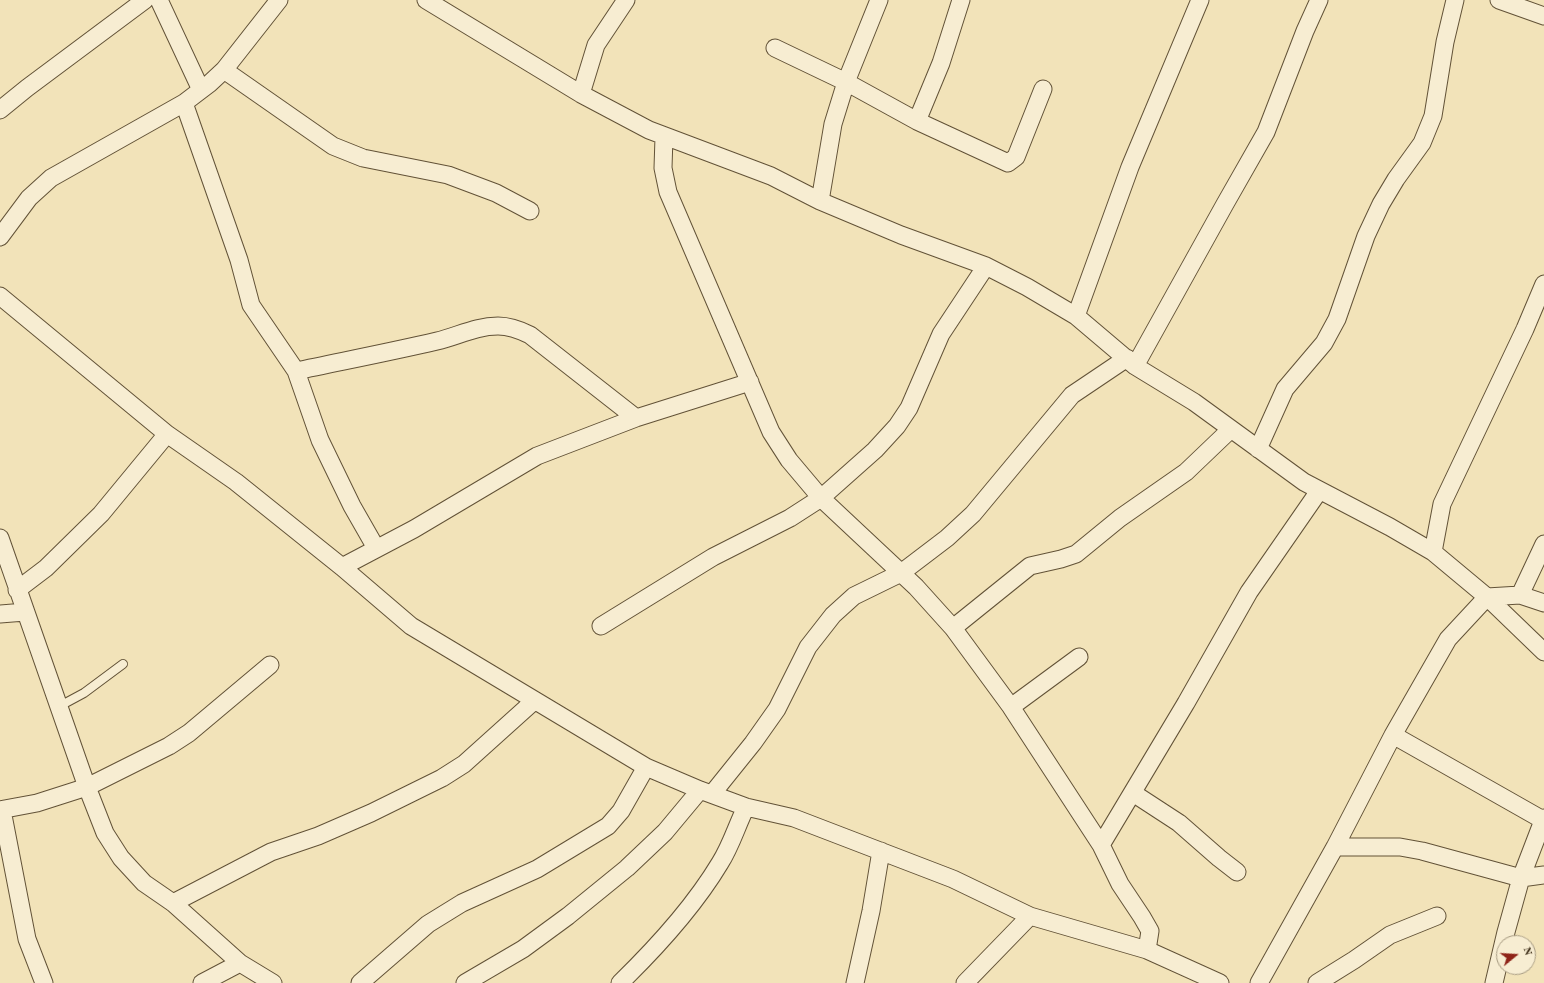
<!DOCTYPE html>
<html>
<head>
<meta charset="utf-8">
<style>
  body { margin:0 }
  #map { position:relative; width:1544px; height:983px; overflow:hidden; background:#f2e3b9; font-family:"Old Standard TT",serif }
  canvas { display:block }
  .north { position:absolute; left:1496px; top:935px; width:40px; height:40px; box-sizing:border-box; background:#f7edd2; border:1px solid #a89c83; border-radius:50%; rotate:72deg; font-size:11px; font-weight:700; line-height:16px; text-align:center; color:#32220c }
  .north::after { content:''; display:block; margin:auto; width:14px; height:18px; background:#8f2418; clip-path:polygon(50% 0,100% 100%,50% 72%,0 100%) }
</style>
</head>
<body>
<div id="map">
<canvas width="1544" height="983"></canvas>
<div class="north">N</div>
</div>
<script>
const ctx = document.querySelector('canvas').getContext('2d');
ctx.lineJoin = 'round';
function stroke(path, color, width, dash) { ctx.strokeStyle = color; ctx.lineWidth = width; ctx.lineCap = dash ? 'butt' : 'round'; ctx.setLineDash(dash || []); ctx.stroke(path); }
const service = new Path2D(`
  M58,707L84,693L123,664`);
const minor = new Path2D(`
  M159,0L201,90
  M426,0L581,94L649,130L771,176L820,201L901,235L986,266L1027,287L1076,316L1135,366L1194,402L1304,482L1390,527L1433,552L1487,597L1520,595L1544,603
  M1499,0L1544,16
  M775,48L846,82L917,121L1008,163L1016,157L1043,89
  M224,70L333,146L363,158L448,175L496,193L530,211
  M581,94L596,45L626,0
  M184,103L239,260L251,305L296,371L320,440L352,506L376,548
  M0,110L27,88L145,0
  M917,121L941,63L961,0
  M664,137L663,168L668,192L771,432L789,460L821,498L916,587L953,628L1011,707L1101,845L1120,884L1142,917L1150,931L1147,950
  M820,201L833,124L846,82L879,0
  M0,237L29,198L51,178L184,103L209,84L224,70L279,0
  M0,296L167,434L236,482L342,567L411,626L646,767L700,790L746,807L794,818L953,879L1030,916L1147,950L1220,983
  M1076,316L1130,167L1200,0
  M1135,366L1225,204L1266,132L1305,31L1319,0
  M296,371C343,361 390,352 437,341C458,336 476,326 498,326C510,326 520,330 530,335L636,418
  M1258,449L1285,389L1324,343L1337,319L1366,236L1381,204L1396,179L1422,143L1433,116L1445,42L1455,0
  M0,538L87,787L105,833L121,858L144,883L173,903L240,963L273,983
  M1433,552L1442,504L1525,329L1544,284
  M342,567L414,529L537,456L636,418L750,382
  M17,590L46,568L101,514L167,434
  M1520,595L1544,544
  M0,614L25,612
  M601,626L713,557L790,518L821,498L875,450L897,426L909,408L941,334L986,266
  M953,628L1030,566L1061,559L1076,554L1120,518L1186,472L1231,429
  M1011,707L1079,657
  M1393,735L1543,820
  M1133,793L1179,823L1219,858L1237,872
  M712,794L753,743L777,709L808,647L833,615L854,596L901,573L947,538L973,514L1072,395L1127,358
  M0,810L37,803L87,787L169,746L189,733L270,665
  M2,810L27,939L44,983
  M1101,845L1186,703L1249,592L1319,491
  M1335,847H1400L1422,851L1521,878L1544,875
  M173,903L271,852L318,836L371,813L442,778L464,764L534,701
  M202,983L240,963
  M360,983L428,924L462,903L537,869L608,826L621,811L646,767
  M465,983L523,949L568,916L627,868L665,832L700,790
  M620,983C657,947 693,908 720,863C731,846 737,825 746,807
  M855,983L871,911L881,851
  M965,983L1030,916
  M1259,983L1335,847L1393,735L1448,639L1487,597L1544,652
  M1317,983L1354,960L1390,935L1437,916
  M1494,983L1506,932L1521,878L1544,818`);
stroke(service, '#625237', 10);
stroke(minor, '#625237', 19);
stroke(service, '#f7edd2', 8);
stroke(minor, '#f7edd2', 17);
</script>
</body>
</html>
